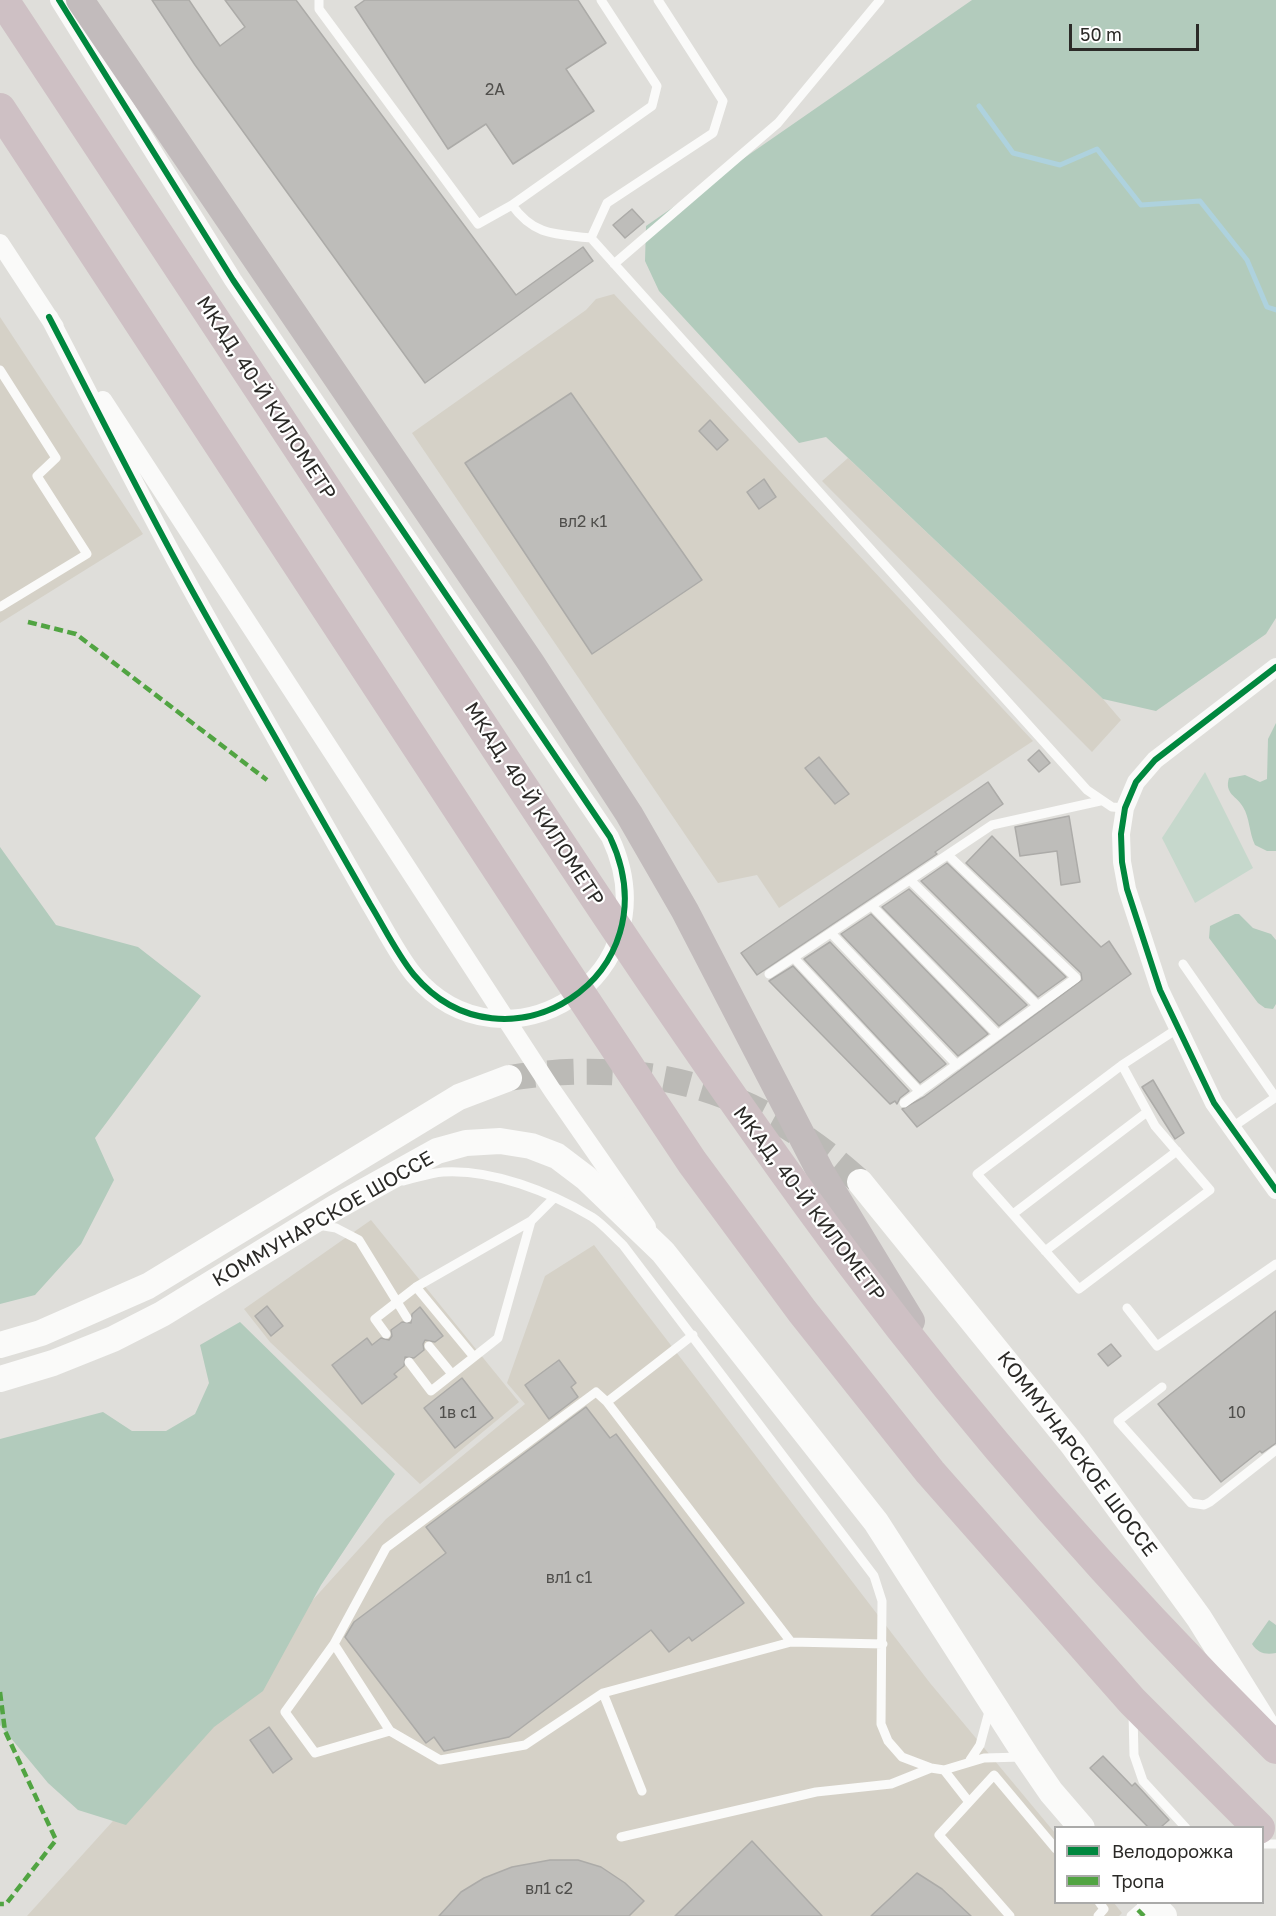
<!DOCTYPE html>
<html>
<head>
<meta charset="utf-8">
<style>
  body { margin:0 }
  #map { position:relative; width:1276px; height:1916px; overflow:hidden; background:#dfdeda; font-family:"Golos Text",sans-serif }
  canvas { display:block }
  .legend { position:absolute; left:1054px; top:1826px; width:210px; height:78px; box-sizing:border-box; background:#fff; border:2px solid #aaaaa9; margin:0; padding:8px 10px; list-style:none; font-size:18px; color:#2b2a27 }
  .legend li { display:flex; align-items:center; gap:12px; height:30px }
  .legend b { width:30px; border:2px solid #aaaaa9 }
  .scale { position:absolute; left:1069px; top:24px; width:130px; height:27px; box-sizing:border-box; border:3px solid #2b2a27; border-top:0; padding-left:8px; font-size:18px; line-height:21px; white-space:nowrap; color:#2b2a27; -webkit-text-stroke:4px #fff; paint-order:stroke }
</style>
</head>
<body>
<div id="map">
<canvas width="1276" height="1916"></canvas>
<ul class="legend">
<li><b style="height:8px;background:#00873e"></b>Велодорожка</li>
<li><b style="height:8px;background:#51a442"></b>Тропа</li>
</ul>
<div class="scale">50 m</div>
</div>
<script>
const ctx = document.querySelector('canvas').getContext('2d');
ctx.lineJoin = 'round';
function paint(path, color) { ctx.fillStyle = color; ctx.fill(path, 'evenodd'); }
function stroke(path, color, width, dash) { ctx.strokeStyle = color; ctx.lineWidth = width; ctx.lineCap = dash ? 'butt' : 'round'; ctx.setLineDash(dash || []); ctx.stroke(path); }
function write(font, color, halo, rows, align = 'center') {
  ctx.font = font + ' "Golos Text",sans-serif'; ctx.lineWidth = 4.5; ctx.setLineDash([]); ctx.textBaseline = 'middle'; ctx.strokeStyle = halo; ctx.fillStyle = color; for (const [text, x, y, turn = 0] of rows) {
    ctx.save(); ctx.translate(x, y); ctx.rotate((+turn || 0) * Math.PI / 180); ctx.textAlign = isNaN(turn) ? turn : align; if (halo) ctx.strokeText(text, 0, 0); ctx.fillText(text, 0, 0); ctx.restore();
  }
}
const built = new Path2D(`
  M614,294L1033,741L779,908L757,875L718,883L412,433L586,310L596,299Z
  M0,317L143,534L0,623Z
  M848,458L1103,699L1121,720L1092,752L822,481Z
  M371,1220L519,1402L420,1484L270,1342L244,1309Z
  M594,1245L930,1683L1055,1833L1056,1902L1114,1903L1122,1913L1119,1916H27L386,1519L525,1404L507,1383L545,1276Z`);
const green = new Path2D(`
  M1205,772L1253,868L1195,903L1162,838Z`);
const forest = new Path2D(`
  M972,0H1276V618L1266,634L1156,711L1103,699L826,437L799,443L659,291L645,261L646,226Z
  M1276,723V851H1267L1255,845C1249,833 1250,818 1243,807C1237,796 1224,794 1229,778L1245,775L1260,782L1267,779L1268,739Z
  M0,847L56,925L138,947L201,996L95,1138L114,1180L81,1244L35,1295L0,1304Z
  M1235,914H1239L1253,928L1271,934L1276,940V1004L1273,1009L1265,1008L1258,1003L1209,938L1210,926Z
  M240,1322L395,1474L321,1585L263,1691L214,1727L126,1825L78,1810L48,1783L0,1725V1439L103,1412L132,1431H166L195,1414L209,1383L200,1345Z
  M1269,1620L1276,1625V1653C1265,1655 1258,1653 1252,1644Z`);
const stream = new Path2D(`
  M979,106L1013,153L1060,165L1097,149L1141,205L1200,201L1247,260L1267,307L1276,310`);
const building = new Path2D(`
  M152,0H189L220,46L245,27L225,0H296L516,295L583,247L593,261L425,383L195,65Z
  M365,0H578L606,43L566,69L594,111L513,164L486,124L448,149L355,7Z
  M632,209L644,222L625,238L613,225Z
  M571,393L702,580L592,654L465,463Z
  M710,420L728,440L717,450L699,431Z
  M764,479L776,497L759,509L747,492Z
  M1039,750L1050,763L1039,772L1028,760Z
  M819,757L849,794L835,804L805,768Z
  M988,782L1003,804L935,852L937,854L757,975L741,953Z
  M1069,816L1080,882L1061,885L1057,851L1020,856L1015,827Z
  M992,836L1101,947L1109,941L1131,974L917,1127L902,1109L924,1097L1082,980L1081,973L966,863Z
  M947,863L1066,977L1038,997L921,881Z
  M909,889L1027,1005L999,1026L882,907Z
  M871,914L988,1034L958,1056L841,934Z
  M830,942L946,1064L920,1083L804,959Z
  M793,966L909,1091L900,1098L897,1104L895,1101L890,1104L769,981Z
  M1153,1080L1184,1133L1175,1139L1142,1087Z
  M267,1306L283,1326L271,1336L255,1316Z
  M420,1307L443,1336L435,1342L425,1340L423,1344L424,1350L414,1358L405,1357L404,1366L394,1374L397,1377L362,1404L332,1365L367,1338L372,1345L381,1338L389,1340L392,1336L391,1330L402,1322L411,1323L412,1314Z
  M1276,1311V1443L1262,1453L1260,1451L1221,1482L1158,1404Z
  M1111,1344L1121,1356L1108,1366L1098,1354Z
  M559,1360L576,1383L571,1387L578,1397L549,1419L525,1385Z
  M462,1378L493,1418L455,1448L424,1408Z
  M586,1407L610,1438L616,1434L744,1603L692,1641L689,1637L669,1652L651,1630L509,1737L444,1751L434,1737L426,1743L345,1637L354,1622L446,1553L426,1527Z
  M269,1727L292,1759L273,1773L250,1740Z
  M1103,1756L1132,1786L1135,1783L1169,1820L1161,1827H1148L1090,1768Z
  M752,1841L822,1916H675Z
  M550,1860H578L601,1867L625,1883L644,1901L629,1916H439L461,1892L484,1878L512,1867Z
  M917,1873L942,1889L971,1916H871Z`);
const secondaryTunnel = new Path2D(`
  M509,1078C645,1057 757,1087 860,1182`);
const lane = new Path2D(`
  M319,0V9L478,224L512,205L652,106L657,86L601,0
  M658,0L723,101L713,133L607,203L591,238L1087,790L1112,807L1125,808
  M512,205C534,236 556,234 591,238
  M614,264L778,123L880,0
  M0,370L56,458L37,476L87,554L0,607
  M910,880L1038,1006
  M872,906L998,1035
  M831,933L957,1065
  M794,958L920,1092
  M1183,964L1276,1098
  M769,974L992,825L1100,801
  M1122,1065L1155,1126L1210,1190L1079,1289L977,1174L1122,1065L1177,1029
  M904,1103L1076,978L948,855
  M1231,1128L1276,1097
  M403,1181C416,1178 430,1173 443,1172C493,1169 550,1192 592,1217C603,1224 613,1236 623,1245L874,1576L882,1601L881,1724L888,1741L902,1757L931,1768L944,1770L984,1758L1023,1757
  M1013,1214L1147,1112
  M318,1225L336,1228L359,1240L407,1318
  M1045,1251L1177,1151
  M1127,1308L1157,1346L1276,1264
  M386,1334L375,1319L416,1287
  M693,1335L607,1402L791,1642
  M429,1346L452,1374
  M474,1357L416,1287L531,1221
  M409,1362L431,1391L498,1338L531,1221L554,1198
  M1162,1387L1118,1421L1191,1503L1204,1505L1210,1502L1276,1450
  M334,1644L285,1712L315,1753L390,1731
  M603,1693L525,1745L440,1760L390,1731L334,1644L386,1548L596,1392L607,1402
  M1133,1713L1134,1755L1143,1781L1186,1828
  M970,1760L980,1745L990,1708
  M944,1770L969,1802
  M642,1791L603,1693L791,1642L883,1644
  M621,1837L816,1792L891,1784L931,1768
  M1262,1844H1276
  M1010,1916L939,1835L994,1775L1056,1849
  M1098,1916L1104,1909L1099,1902
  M1131,1916L1147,1902`);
const street = new Path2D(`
  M0,243L55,327
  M49,317C94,403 137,490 183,574C221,644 262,713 301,783C324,823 347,863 370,904C384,927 397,954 414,975C504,1082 676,977 610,837L233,280L59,0
  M103,400L552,1090L647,1227
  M1276,667L1155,760L1136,782L1125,808L1121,834L1122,862L1127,889L1160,990L1214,1103L1276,1190`);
const secondary = new Path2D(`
  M860,1182L1073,1445L1199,1618L1269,1730
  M0,1345L41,1333L148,1286L459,1097L509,1078
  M0,1379L53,1363L113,1339L162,1314L336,1207L437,1151L466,1143L500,1141L531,1146L557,1156L586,1178L663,1252L876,1522L1027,1757L1051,1792L1082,1828
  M1150,1902L1164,1916`);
const primary = new Path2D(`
  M80,0L531,663L629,814L685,911L820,1171L911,1321`);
const highway = new Path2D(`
  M3,0C155,230 307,461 459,691C587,885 714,1079 853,1265C981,1436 1125,1598 1276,1748
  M0,109L547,944L692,1162L802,1311L930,1472L1132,1701L1259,1828`);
const quiet = new Path2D(`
  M28,622L76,634L267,780
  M0,1692L5,1731L56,1840L6,1904H0
  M1138,1910L1144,1916`);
const cycleway = new Path2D(`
  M49,317C94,403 137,490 183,574C221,644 262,713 301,783C324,823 347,863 370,904C384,927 397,954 414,975C504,1082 676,977 610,837L233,280L59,0
  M1276,667L1155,760L1136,782L1125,808L1121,834L1122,862L1127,889L1160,990L1214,1103L1276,1190`);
const numberNames = [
  ["2А",495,90],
  ["вл2 к1",583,522],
  ["1в с1",458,1413],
  ["10",1237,1413],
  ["вл1 с1",569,1578],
  ["вл1 с2",549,1889]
];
const streetNames = [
  ["МКАД, 40-Й КИЛОМЕТР",266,398,57],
  ["МКАД, 40-Й КИЛОМЕТР",534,804,57],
  ["МКАД, 40-Й КИЛОМЕТР",809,1204,53],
  ["КОММУНАРСКОЕ ШОССЕ",323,1219,-30],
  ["КОММУНАРСКОЕ ШОССЕ",1077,1454,53]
];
paint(built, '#d5d1c7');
paint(green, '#c6d8cc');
paint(forest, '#b2cbbc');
stroke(stream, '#aed2de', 5);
paint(building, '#bebdba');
stroke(building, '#acaba8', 1.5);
stroke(secondaryTunnel, '#bbbab6', 26, [26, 13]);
stroke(lane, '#fafaf9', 9);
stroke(street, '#fafaf9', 18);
stroke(secondary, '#fafaf9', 26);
stroke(primary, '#c2bbbc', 28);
stroke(highway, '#cec0c4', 32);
stroke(quiet, '#51a442', 4.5, [9, 4.5]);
stroke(cycleway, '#00873e', 6);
write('16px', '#504f4c', null, numberNames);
write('20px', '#2b2a27', '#fff', streetNames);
</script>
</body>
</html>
